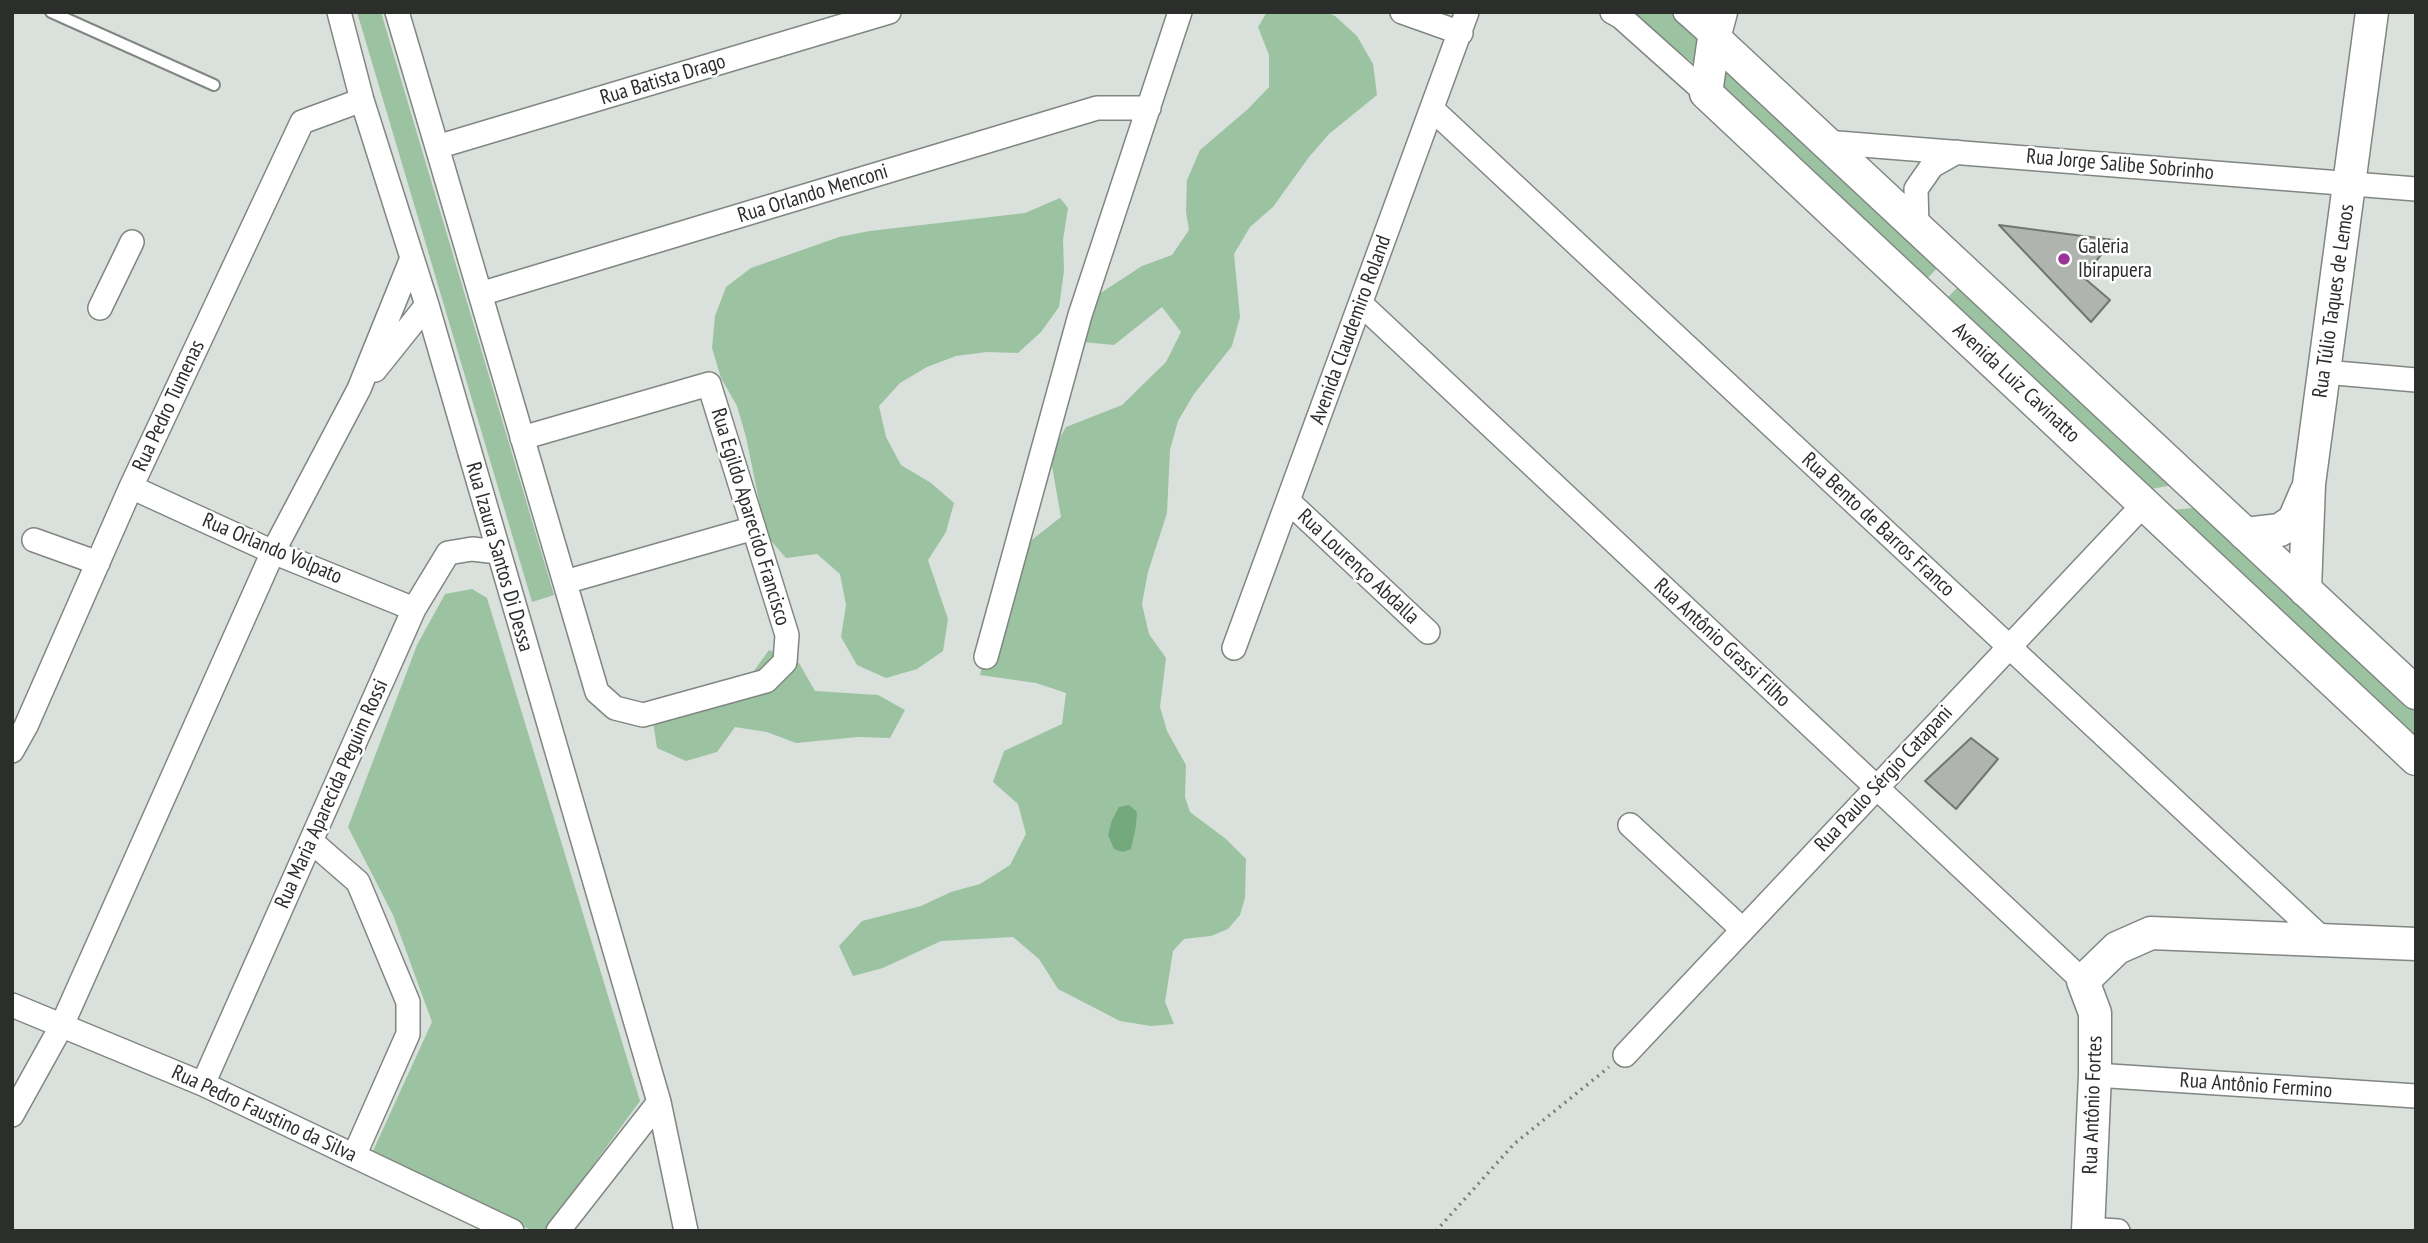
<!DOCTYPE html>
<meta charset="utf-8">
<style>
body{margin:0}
#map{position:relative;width:2428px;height:1243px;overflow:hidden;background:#dae0db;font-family:"PT Sans Narrow",sans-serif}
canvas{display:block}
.frame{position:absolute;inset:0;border:14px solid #2c2e2c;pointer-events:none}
</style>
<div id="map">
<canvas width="2428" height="1243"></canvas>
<div class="frame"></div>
</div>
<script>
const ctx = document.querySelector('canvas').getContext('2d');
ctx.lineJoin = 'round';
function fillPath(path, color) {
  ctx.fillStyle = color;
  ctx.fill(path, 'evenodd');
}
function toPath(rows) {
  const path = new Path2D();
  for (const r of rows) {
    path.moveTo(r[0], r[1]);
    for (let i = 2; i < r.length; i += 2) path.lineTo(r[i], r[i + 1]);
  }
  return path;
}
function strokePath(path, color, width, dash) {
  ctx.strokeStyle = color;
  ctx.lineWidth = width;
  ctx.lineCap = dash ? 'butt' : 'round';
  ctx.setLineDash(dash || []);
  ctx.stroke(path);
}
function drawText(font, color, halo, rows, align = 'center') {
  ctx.font = font + ' "PT Sans Narrow",sans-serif';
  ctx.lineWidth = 5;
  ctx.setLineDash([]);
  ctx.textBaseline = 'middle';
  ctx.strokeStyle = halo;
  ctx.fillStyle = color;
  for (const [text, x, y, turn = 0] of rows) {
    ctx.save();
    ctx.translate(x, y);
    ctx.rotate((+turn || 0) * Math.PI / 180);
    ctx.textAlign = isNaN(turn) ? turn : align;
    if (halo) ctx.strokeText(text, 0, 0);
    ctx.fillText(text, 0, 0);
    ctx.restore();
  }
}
const green = toPath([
 [357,12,381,12,554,595,532,602],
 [1267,12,1327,12,1335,16,1357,36,1373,64,1377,95,1329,134,1309,157,1273,207,1250,227,1234,254,1240,317,1232,346,1194,394,1178,421,1170,450,1167,513,1148,572,1142,604,1149,634,1166,658,1160,707,1167,731,1186,765,1185,797,1190,812,1226,839,1246,859,1245,898,1240,915,1228,929,1211,936,1184,939,1173,951,1165,1002,1174,1024,1151,1026,1120,1021,1058,989,1039,959,1013,937,941,941,883,968,853,976,839,946,862,921,921,906,951,892,980,884,1010,865,1026,834,1018,804,993,782,1004,751,1062,724,1066,693,1036,683,980,675,986,651,1015,553,1061,517,1050,455,1066,427,1122,405,1166,362,1181,332,1162,307,1114,345,1083,342,1087,308,1099,294,1142,266,1172,255,1189,230,1186,212,1187,180,1200,150,1248,109,1269,87,1269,55,1258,27],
 [1630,12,1670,12,1700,39,1698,67],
 [1719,56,1940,265,1923,283,1716,87],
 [1060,198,1068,208,1063,240,1064,271,1059,307,1041,332,1018,353,987,352,956,356,927,367,900,383,879,406,886,437,901,465,931,483,954,503,946,532,928,560,948,619,943,651,917,669,886,678,857,665,841,637,846,605,840,574,817,554,786,558,766,535,746,437,737,406,721,378,712,348,715,316,726,287,751,268,839,237,870,231,1025,213],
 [1964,281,2178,484,2146,490,1945,300],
 [2205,507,2416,707,2416,741,2171,510],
 [472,589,487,598,640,1101,545,1231,533,1231,372,1153,432,1022,393,915,348,827,417,645,445,594],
 [769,650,799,663,815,691,878,695,905,710,890,738,858,737,796,743,767,732,735,727,717,752,686,761,657,748,653,722,751,675]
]);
const water = toPath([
 [1129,805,1137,812,1136,826,1131,849,1123,852,1114,849,1108,835,1112,820,1119,807]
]);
const building = toPath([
 [1999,225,2113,240,2083,277,2110,300,2091,322,1999,225],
 [1971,738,1998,759,1956,809,1925,781,1971,738]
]);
const path = toPath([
 [1436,1231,1514,1144,1609,1067]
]);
const lane = toPath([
 [51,12,214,85]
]);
const street = toPath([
 [339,12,362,100,427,305,659,1102,686,1231],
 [397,12,437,147,597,692,615,708,643,715,766,681,785,662,787,635,709,384,522,438],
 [1402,12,1461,33],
 [1612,12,1621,17,1706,93],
 [1685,12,1714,38],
 [1432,109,2325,941],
 [1825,142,2416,189],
 [437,147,889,12],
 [1917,228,1916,189,1932,166,1957,152],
 [480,294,1097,108,1149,108],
 [1361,304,2083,981],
 [100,308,132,242],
 [375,370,427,305],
 [2324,372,2416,380],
 [131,487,273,552,414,609],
 [1288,501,1428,632],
 [34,540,98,563],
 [565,582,754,528],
 [1234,648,1467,12],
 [986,657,1080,315,1180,12],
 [12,751,26,726,131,487,302,122,362,100],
 [1630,825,1743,930],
 [312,842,358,882,408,1002,408,1034,354,1156],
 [12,1005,203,1084,512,1231],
 [1625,1055,2144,504],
 [2095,1075,2416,1096],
 [203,1084,414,609,448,553,472,549,498,552],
 [12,1115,62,1025,273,552,359,389,412,258],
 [2088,1229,2118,1231],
 [558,1231,659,1102]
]);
const secondary = toPath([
 [1721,12,1714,38,1706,93,2416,759],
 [1714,38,2416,693],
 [2245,534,2280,530,2294,520,2306,492],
 [2305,590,2309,484,2372,12],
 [2088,1231,2095,1075,2095,1013,2083,981,2117,948,2151,933,2416,944]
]);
const markers = [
 [2064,259,7,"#9b3498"]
];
const streetNames = [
 ["Rua Batista Drago",663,80,-17],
 ["Rua Jorge Salibe Sobrinho",2120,165,5],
 ["Rua Orlando Menconi",813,194,-17],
 ["Rua Túlio Taques de Lemos",2334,301,-82],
 ["Avenida Claudemiro Roland",1351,330,-70],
 ["Avenida Luiz Cavinatto",2016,383,43],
 ["Rua Pedro Tumenas",169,406,-65],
 ["Rua Egildo Aparecido Francisco",750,517,73],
 ["Rua Bento de Barros Franco",1878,525,43],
 ["Rua Orlando Volpato",272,549,23],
 ["Rua Izaura Santos Di Dessa",499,557,74],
 ["Rua Lourenço Abdalla",1358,567,43],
 ["Rua Antônio Grassi Filho",1722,643,43],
 ["Rua Paulo Sérgio Catapani",1884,779,-47],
 ["Rua Maria Aparecida Peguim Rossi",332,794,-66],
 ["Rua Antônio Fermino",2256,1086,4],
 ["Rua Antônio Fortes",2093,1105,-88],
 ["Rua Pedro Faustino da Silva",264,1114,25]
];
const poiNames = [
 ["Galeria",2078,247],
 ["Ibirapuera",2078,271]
];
fillPath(green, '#9bc3a1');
fillPath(water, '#74a97d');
fillPath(building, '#afb4af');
strokePath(building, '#707671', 2);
strokePath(lane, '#808681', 14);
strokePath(street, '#808681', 26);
strokePath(secondary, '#808681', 35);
strokePath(path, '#7b7e7b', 3.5, [2, 5]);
strokePath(lane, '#fff', 10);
strokePath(street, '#fff', 23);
strokePath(secondary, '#fff', 32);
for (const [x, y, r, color] of markers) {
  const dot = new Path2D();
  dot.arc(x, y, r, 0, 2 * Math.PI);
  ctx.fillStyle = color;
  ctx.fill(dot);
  strokePath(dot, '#fff', 2.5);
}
drawText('21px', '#2c2e2c', '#fff', streetNames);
drawText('21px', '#2c2e2c', '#fff', poiNames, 'left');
</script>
